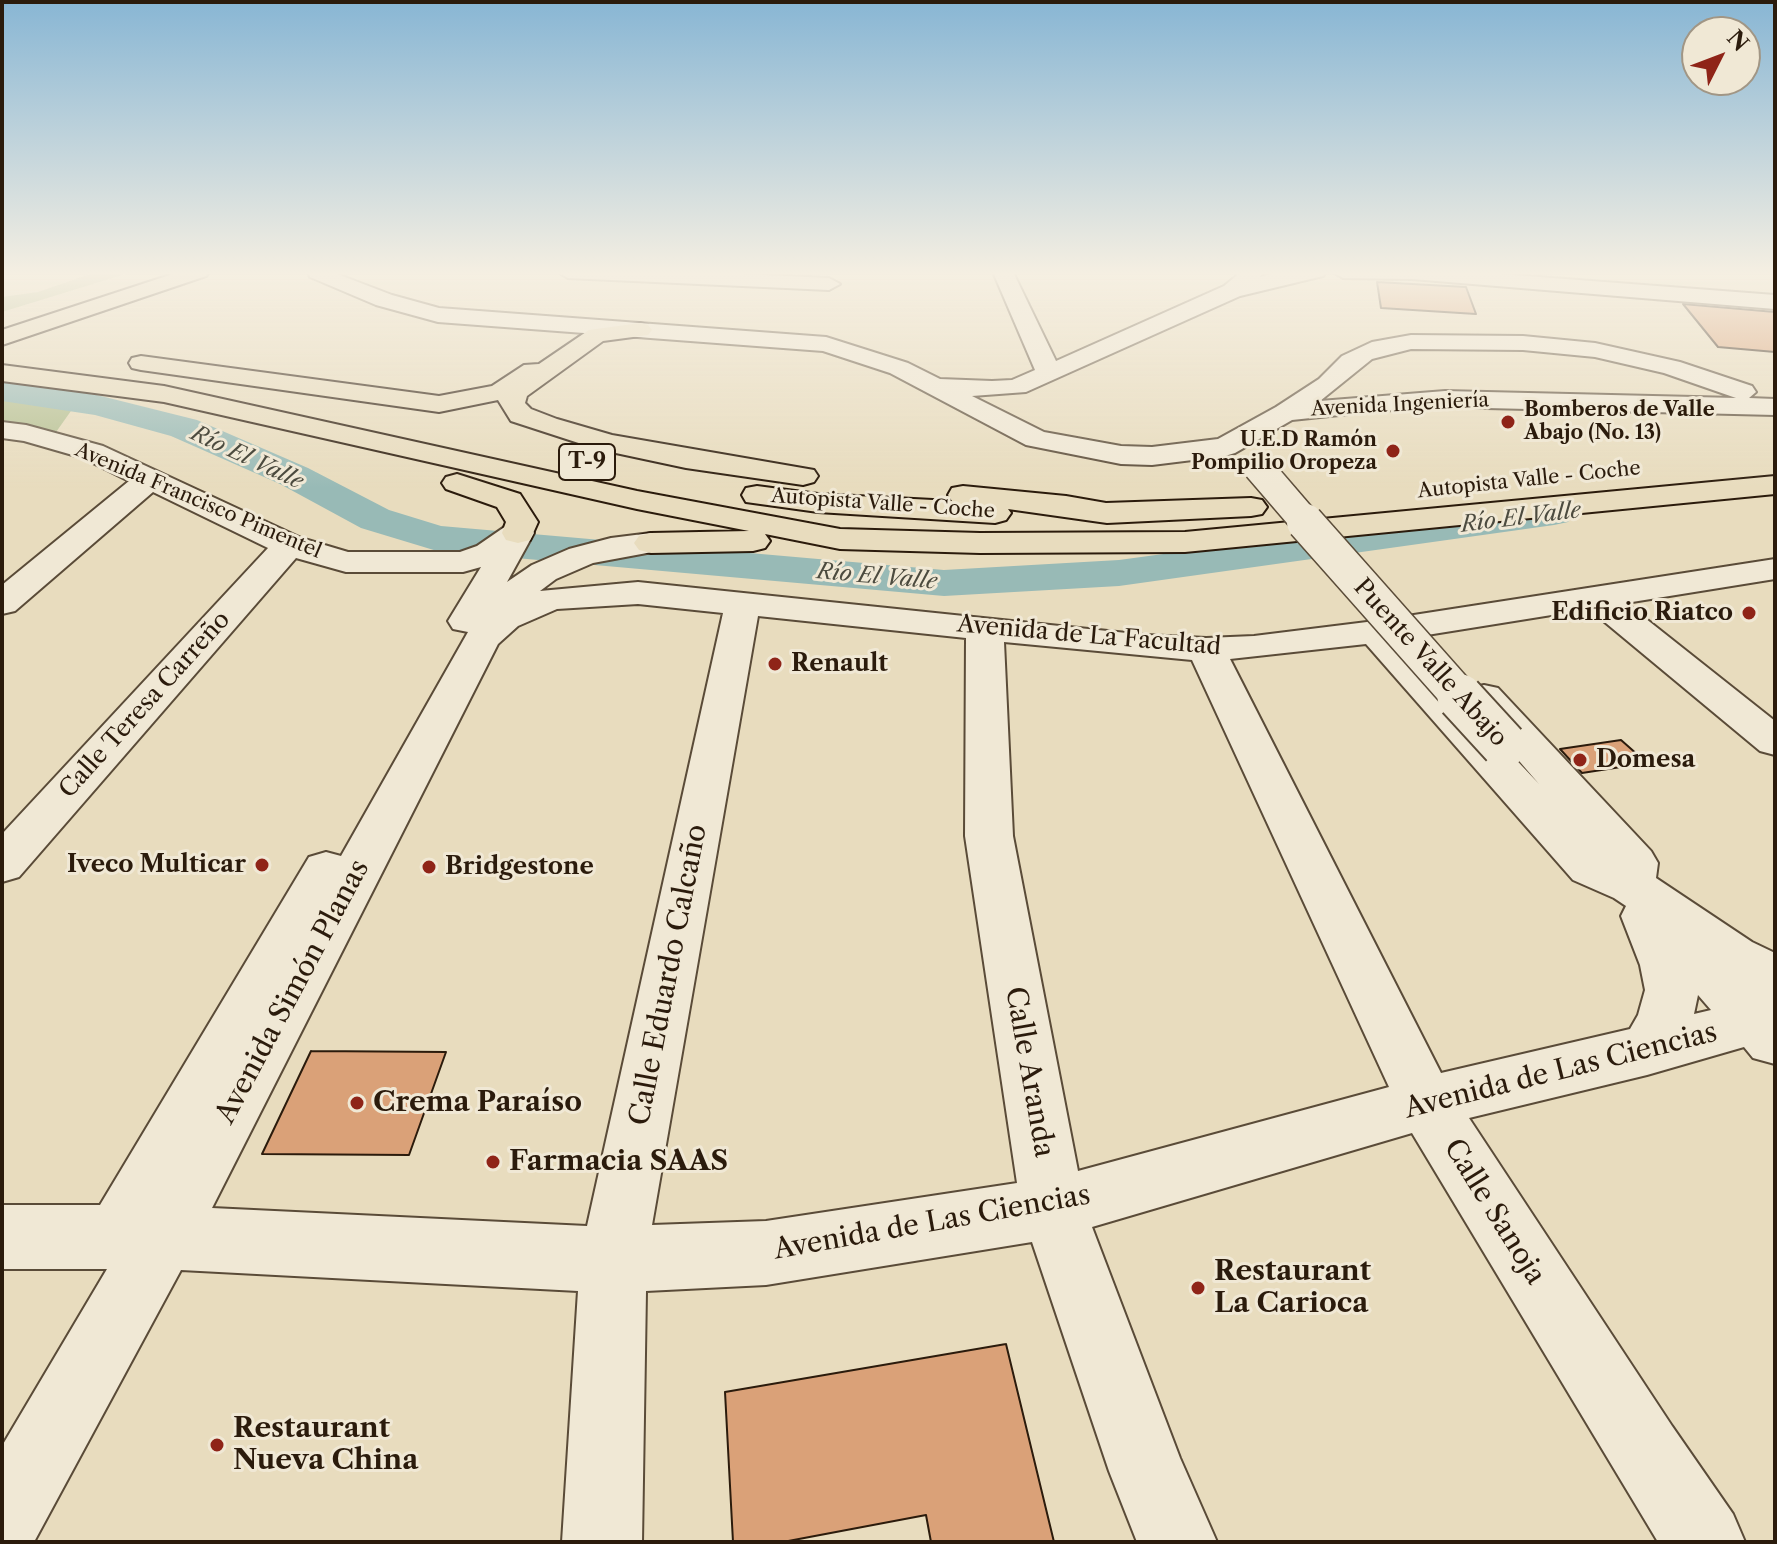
<!DOCTYPE html>
<meta charset="utf-8">
<style>
body{margin:0}
#map{position:relative;width:1777px;height:1544px;overflow:hidden;background:#e8dcbe;font-family:"Libre Caslon Text",serif}
canvas{display:block}
.frame{position:absolute;inset:0;border:4px solid #2b1b0c;pointer-events:none}
.north{position:absolute;left:1681px;top:16px;width:80px;height:80px;box-sizing:border-box;background:#f0e8d5;border:2px solid #a19685;border-radius:50%;rotate:48deg;font-size:22px;font-weight:700;line-height:32px;text-align:center;color:#2b1b0c}
.north::after{content:'';display:block;margin:auto;width:28px;height:36px;background:#8f2418;clip-path:polygon(50% 0,100% 100%,50% 72%,0 100%)}
</style>
<div id="map">
<canvas width="1777" height="1544"></canvas>
<div class="frame"></div>
<div class="north">N</div>
</div>
<script>
const ctx = document.querySelector('canvas').getContext('2d');
ctx.lineJoin = 'round';
function fillPath(path, color) {
  ctx.fillStyle = color;
  ctx.fill(path, 'evenodd');
}
function toPath(rows) {
  const path = new Path2D();
  for (const r of rows) {
    path.moveTo(r[0], r[1]);
    for (let i = 2; i < r.length; i += 2) path.lineTo(r[i], r[i + 1]);
  }
  return path;
}
function strokePath(path, color, width, dash) {
  ctx.strokeStyle = color;
  ctx.lineWidth = width;
  ctx.lineCap = dash ? 'butt' : 'round';
  ctx.setLineDash(dash || []);
  ctx.stroke(path);
}
function drawText(font, color, halo, rows, align = 'center') {
  ctx.font = font + ' "Libre Caslon Text",serif';
  ctx.lineWidth = 6;
  ctx.setLineDash([]);
  ctx.textBaseline = 'middle';
  ctx.strokeStyle = halo;
  ctx.fillStyle = color;
  for (const [text, x, y, turn = 0] of rows) {
    ctx.save();
    ctx.translate(x, y);
    ctx.rotate((+turn || 0) * Math.PI / 180);
    ctx.textAlign = isNaN(turn) ? turn : align;
    if (halo) ctx.strokeText(text, 0, 0);
    ctx.fillText(text, 0, 0);
    ctx.restore();
  }
}
const green = toPath([
 [96,272,132,272,2,312,2,297,38,292],
 [2,370,90,384,54,435,2,435]
]);
const river = toPath([
 [2,381,97,395,197,420,308,468,389,510,441,526,944,570,1119,560,1554,501,1568,504,1574,513,1568,522,1554,525,1119,586,944,596,437,551,361,528,280,484,171,436,95,415,2,401,2,381]
]);
const building = toPath([
 [1377,282,1466,287,1476,314,1381,308,1377,282],
 [1683,304,1775,312,1775,352,1718,347,1683,304],
 [1621,740,1647,763,1582,773,1560,749,1621,740],
 [311,1051,446,1052,409,1155,262,1154,311,1051],
 [1006,1344,1054,1542,931,1542,926,1515,783,1542,733,1542,725,1392,1006,1344]
]);
const minor = toPath([
 [308,272,332,272,392,295,439,308,826,337,908,363,940,379,992,381,1012,380,1035,370,993,272,1013,272,1056,361,1224,286,1241,272,1263,272,1260,277,1278,272,1326,272,1323,276,1240,296,1026,392,972,396,1044,432,1121,446,1152,447,1218,439,1276,407,1319,379,1342,356,1372,342,1411,335,1523,336,1595,343,1680,362,1752,386,1756,392,1749,398,1775,399,1775,415,1445,407,1377,411,1292,420,1235,453,1225,456,1152,465,1121,464,1026,445,890,373,823,351,438,322,376,305,310,277,308,272],
 [1411,349,1523,350,1595,357,1664,373,1736,398,1445,391,1320,401,1372,359,1411,349],
 [558,272,698,272,829,278,840,284,829,290,568,278,558,272],
 [1333,272,1474,272,1775,295,1775,309,1412,279,1343,278,1333,272],
 [2,422,26,425,103,446,301,538,348,552,460,552,477,546,506,526,518,523,530,526,534,533,507,582,532,565,569,549,611,538,651,533,663,536,668,543,663,550,593,563,556,579,540,591,638,582,1146,635,1206,638,1254,636,1375,621,1775,559,1775,579,1626,603,1775,721,1775,755,1760,751,1589,609,1402,639,1539,784,1464,697,1470,688,1484,685,1498,688,1651,851,1658,863,1656,878,1752,942,1775,953,1775,1064,1753,1058,1744,1047,1647,1075,1469,1118,1672,1426,1733,1514,1745,1542,1658,1542,1412,1133,1092,1227,1180,1458,1217,1542,1137,1542,1109,1471,1032,1242,766,1285,646,1291,642,1542,562,1542,578,1291,181,1270,34,1542,2,1542,2,1446,107,1269,2,1269,2,1205,100,1205,309,857,326,852,341,856,468,632,453,629,448,621,481,567,463,572,346,572,296,558,19,877,2,882,2,834,268,548,153,492,15,611,2,614,2,585,129,481,83,458,24,441,2,438,2,422],
 [638,604,723,613,587,1226,212,1208,498,644,518,626,557,609,638,604],
 [758,616,966,638,965,836,1017,1183,766,1221,652,1225,758,616],
 [1004,642,1192,660,1389,1087,1078,1171,1013,836,1004,642],
 [1366,644,1573,880,1614,898,1626,906,1621,916,1640,965,1645,990,1638,1015,1630,1029,1441,1073,1230,659,1366,644],
 [1698,995,1711,1010,1694,1014,1698,995]
]);
const major = toPath([
 [179,272,209,272,206,276,2,345,2,330,179,272]
]);
const highway = toPath([
 [640,323,648,325,652,330,648,335,603,341,527,396,525,403,531,409,557,419,612,435,814,470,818,476,814,482,803,485,686,468,597,449,511,421,498,400,439,412,141,370,132,368,129,363,132,358,141,356,439,396,492,386,524,365,539,364,589,330,640,323],
 [2,365,164,386,637,491,840,529,980,533,1185,532,1775,476,1775,494,1185,552,980,553,840,549,765,534,770,541,765,548,753,551,651,553,639,550,634,543,639,536,651,533,749,531,637,509,164,402,2,381,2,365],
 [457,474,520,494,538,522,530,540,518,543,506,540,502,533,506,522,497,507,446,489,442,483,446,477,457,474],
 [757,486,818,494,952,501,948,495,952,488,963,486,1066,496,1106,503,1251,498,1262,500,1267,507,1262,514,1251,516,1107,523,1008,509,1011,513,1006,520,995,523,818,512,746,502,742,495,746,488,757,486]
]);
const minorBridgeFar2 = toPath([
 [1258,467,1307,524]
]);
const minorBridgeFar1 = toPath([
 [1305,522,1462,699]
]);
const minorBridge = toPath([
 [1460,697,1504,745]
]);
const markers = [
 [1508,422,8,"#8f2418"],
 [1393,451,8,"#8f2418"],
 [1749,613,8,"#8f2418"],
 [775,664,8,"#8f2418"],
 [1580,760,8,"#8f2418"],
 [262,865,8,"#8f2418"],
 [429,867,8,"#8f2418"],
 [357,1103,8,"#8f2418"],
 [493,1162,8,"#8f2418"],
 [1198,1288,8,"#8f2418"],
 [217,1445,8,"#8f2418"]
];
const farStreetnames = [
 ["Avenida Ingeniería",1400,405,-3],
 ["Autopista Valle - Coche",1529,480,-6],
 ["Avenida Francisco Pimentel",198,501,23],
 ["Autopista Valle - Coche",883,504,4]
];
const farPoinames = [
 ["Bomberos de Valle",1524,410],
 ["Abajo (No. 13)",1524,433],
 ["U.E.D Ramón",1377,440,"right"],
 ["Pompilio Oropeza",1377,463,"right"]
];
const farWaternames = [
 ["Río El Valle",247,458,25],
 ["Río El Valle",1521,518,-7],
 ["Río El Valle",877,577,5]
];
const shields = [
 [587,462,56]
];
const shieldNames = [
 ["T-9",587,462]
];
const poiNames = [
 ["Edificio Riatco",1733,613,"right"],
 ["Renault",791,664],
 ["Domesa",1596,760],
 ["Iveco Multicar",246,865,"right"],
 ["Bridgestone",445,867]
];
const streetNames = [
 ["Avenida de La Facultad",1089,636,5],
 ["Puente Valle Abajo",1430,663,48],
 ["Calle Teresa Carreño",145,705,-48]
];
const nearStreetnames = [
 ["Calle Eduardo Calcaño",669,975,-79],
 ["Avenida Simón Planas",293,992,-62],
 ["Avenida de Las Ciencias",1561,1071,-14],
 ["Calle Aranda",1029,1072,80],
 ["Calle Sanoja",1494,1212,58],
 ["Avenida de Las Ciencias",932,1223,-10]
];
const nearPoinames = [
 ["Crema Paraíso",373,1103],
 ["Farmacia SAAS",509,1162],
 ["Restaurant",1214,1272],
 ["La Carioca",1214,1304],
 ["Restaurant",233,1429],
 ["Nueva China",233,1461]
];
fillPath(green, '#b5c092');
fillPath(river, '#98bab6');
fillPath(building, '#daa178');
strokePath(building, '#2b1b0c', 2);
strokePath(minor, '#5a4b38', 4);
strokePath(major, '#2b1b0c', 4);
strokePath(highway, '#2b1b0c', 4);
fillPath(minor, '#f0e8d5');
fillPath(major, '#e8dcbe');
fillPath(highway, '#e8dcbe');
strokePath(minorBridgeFar2, '#5a4b38', 32, []);
strokePath(minorBridgeFar1, '#5a4b38', 39, []);
strokePath(minorBridge, '#5a4b38', 49, []);
strokePath(minorBridgeFar2, '#f0e8d5', 29);
strokePath(minorBridgeFar1, '#f0e8d5', 36);
strokePath(minorBridge, '#f0e8d5', 45);
const sky = ctx.createLinearGradient(0, 0, 0, 488);
sky.addColorStop(0, '#88b6d4');
sky.addColorStop(0.56, '#f5efe2');
sky.addColorStop(1, '#f5efe200');
ctx.fillStyle = sky;
ctx.fillRect(0, 0, 1777, 488);
for (const [x, y, r, color] of markers) {
  const dot = new Path2D();
  dot.arc(x, y, r, 0, 2 * Math.PI);
  ctx.fillStyle = color;
  ctx.fill(dot);
  strokePath(dot, '#f0e8d5', 3);
}
drawText('20px', '#2b1b0c', '#f0e8d5', farStreetnames);
drawText('bold 20px', '#2b1b0c', '#f0e8d5', farPoinames, 'left');
drawText('italic 22px', '#4c4b3f', '#f0e8d5', farWaternames);
for (const [x, y, w] of shields) {
  const box = new Path2D();
  box.roundRect(x - w / 2, y - 18, w, 36, 6);
  ctx.fillStyle = '#f0e8d5';
  ctx.fill(box);
  strokePath(box, '#2b1b0c', 2);
}
drawText('bold 22px', '#2b1b0c', null, shieldNames);
drawText('bold 24px', '#2b1b0c', '#f0e8d5', poiNames, 'left');
drawText('24px', '#2b1b0c', '#f0e8d5', streetNames);
drawText('28px', '#2b1b0c', '#f0e8d5', nearStreetnames);
drawText('bold 28px', '#2b1b0c', '#f0e8d5', nearPoinames, 'left');
</script>
